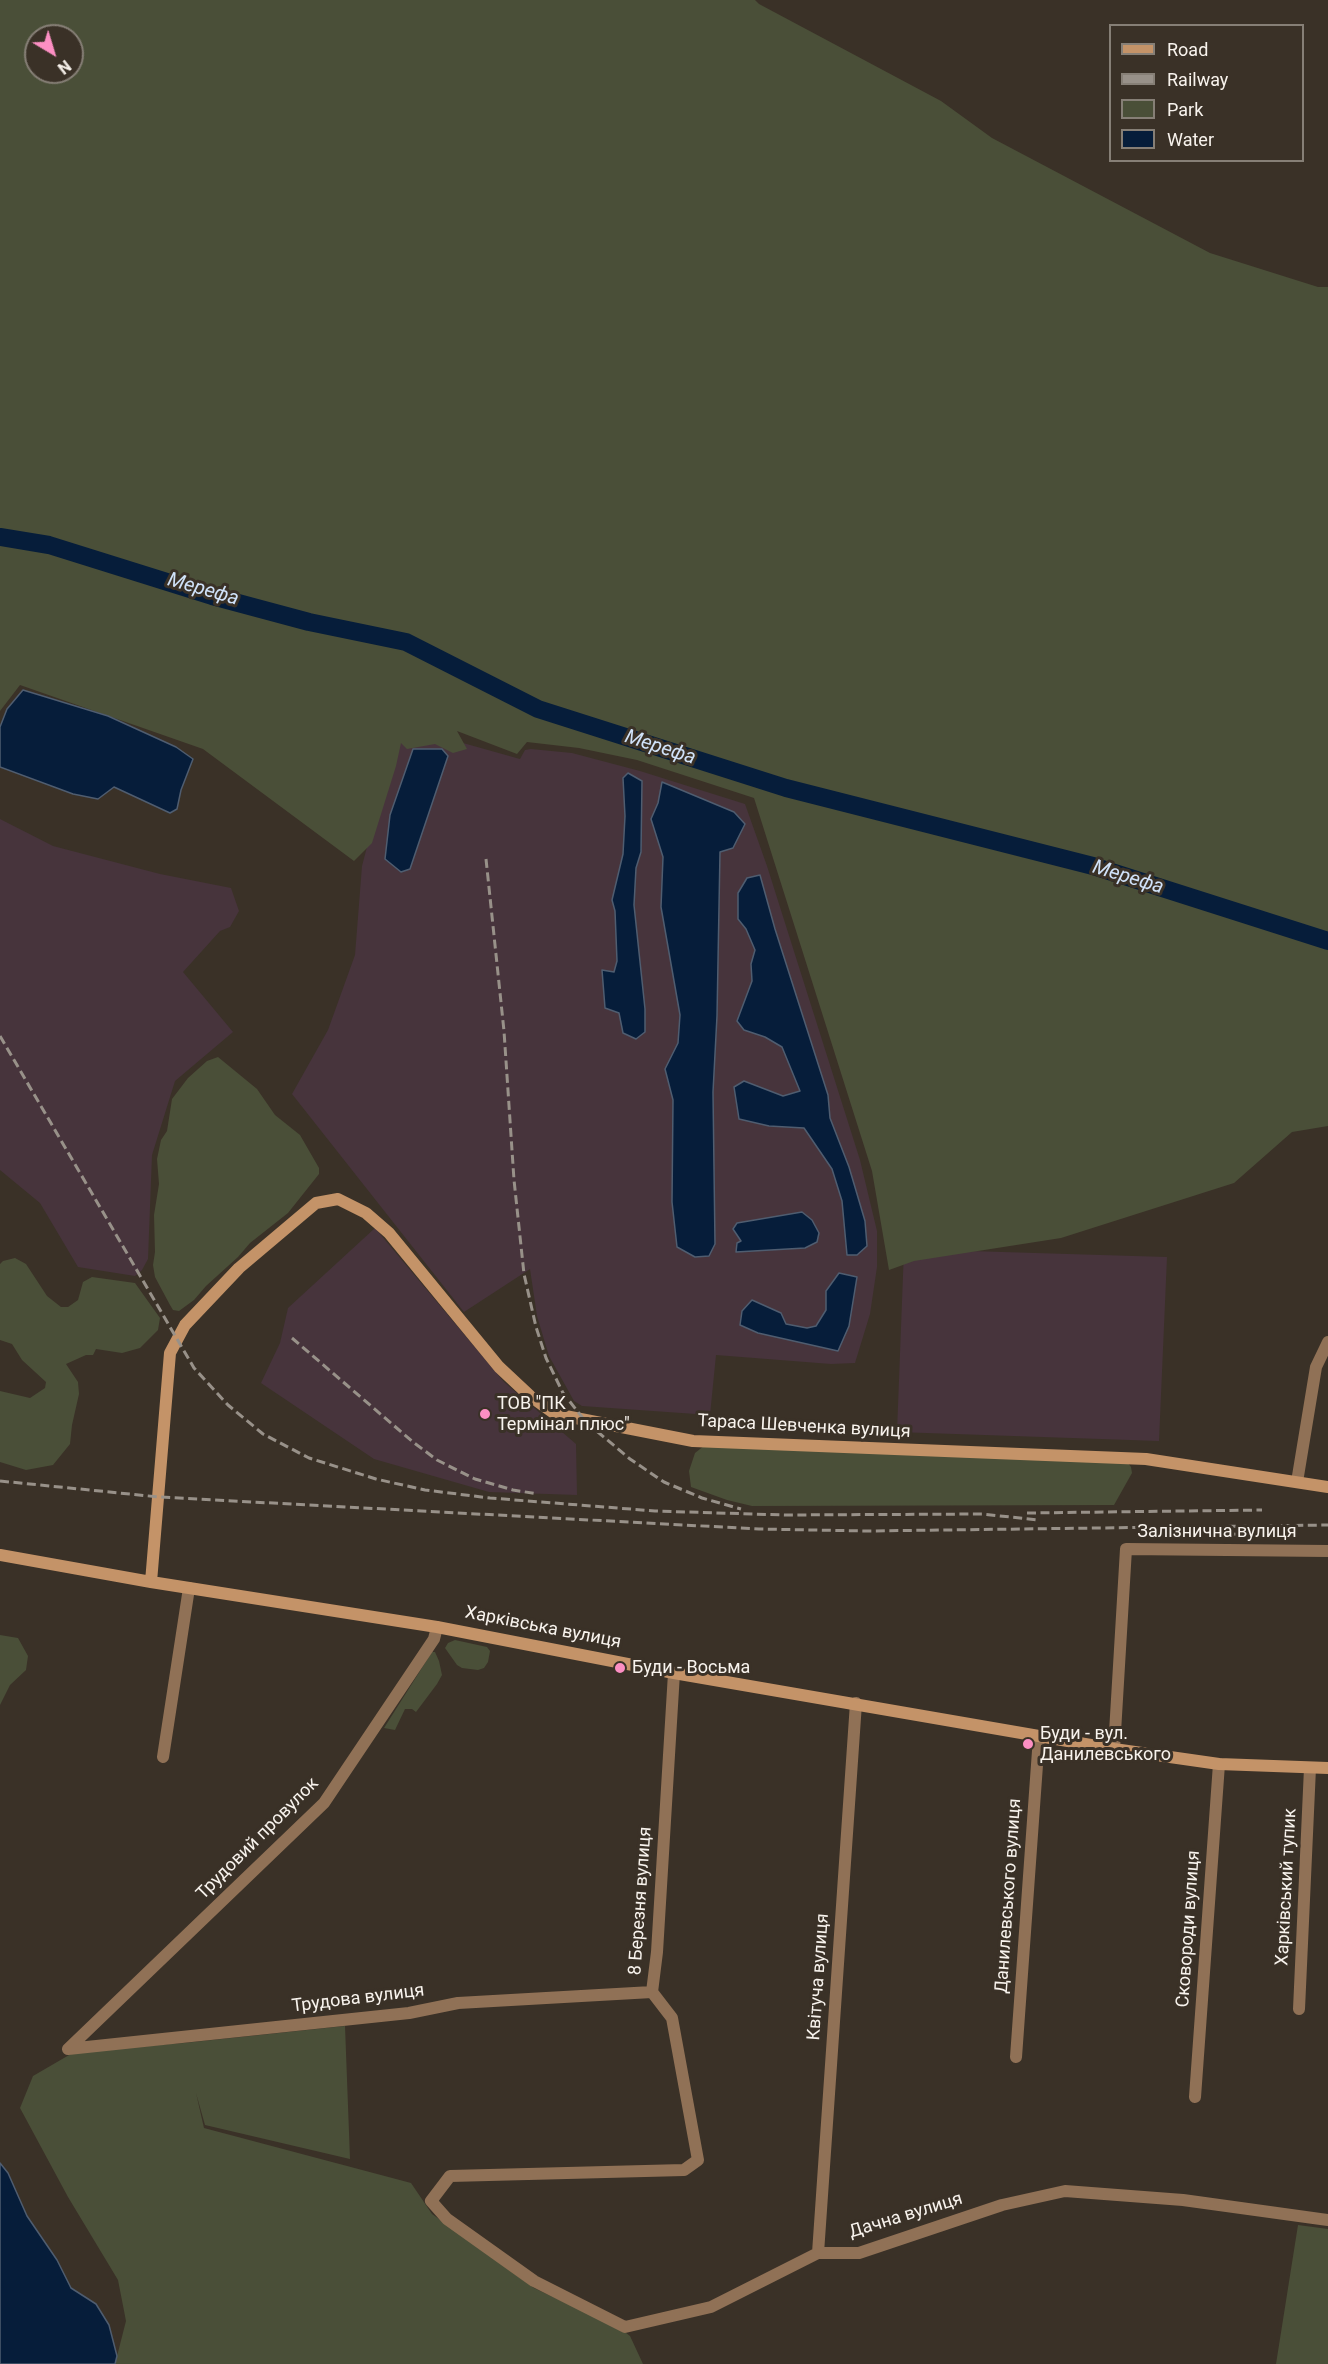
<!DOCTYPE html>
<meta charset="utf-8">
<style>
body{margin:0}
#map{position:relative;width:1328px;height:2364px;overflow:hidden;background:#3a3127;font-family:Roboto,sans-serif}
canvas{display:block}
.legend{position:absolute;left:1109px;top:24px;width:195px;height:138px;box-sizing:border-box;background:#3a3127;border:2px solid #867f76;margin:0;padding:8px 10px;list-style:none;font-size:18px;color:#f8f3ed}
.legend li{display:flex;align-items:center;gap:12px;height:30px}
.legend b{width:30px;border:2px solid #867f76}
.north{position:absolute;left:24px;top:24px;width:60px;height:60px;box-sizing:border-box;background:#3a3127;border:2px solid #867f76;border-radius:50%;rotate:142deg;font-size:16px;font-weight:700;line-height:24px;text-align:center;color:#f8f3ed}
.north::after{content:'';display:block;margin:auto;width:21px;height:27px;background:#fc8fc3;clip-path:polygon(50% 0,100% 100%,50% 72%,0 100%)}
</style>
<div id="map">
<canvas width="1328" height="2364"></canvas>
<ul class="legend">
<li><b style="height:8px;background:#c49368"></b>Road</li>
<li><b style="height:8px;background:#989189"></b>Railway</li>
<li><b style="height:16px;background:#4a4f38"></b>Park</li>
<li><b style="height:16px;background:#061d3a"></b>Water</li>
</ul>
<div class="north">N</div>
</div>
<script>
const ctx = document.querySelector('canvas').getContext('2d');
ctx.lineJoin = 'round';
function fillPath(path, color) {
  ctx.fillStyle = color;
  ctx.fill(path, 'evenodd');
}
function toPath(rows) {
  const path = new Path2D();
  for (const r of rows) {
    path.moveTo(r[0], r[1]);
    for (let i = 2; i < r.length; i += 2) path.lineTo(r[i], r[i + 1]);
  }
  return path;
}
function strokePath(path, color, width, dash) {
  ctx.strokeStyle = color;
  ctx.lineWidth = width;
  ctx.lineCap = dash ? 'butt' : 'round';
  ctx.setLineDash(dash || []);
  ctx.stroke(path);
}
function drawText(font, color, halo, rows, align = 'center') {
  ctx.font = font + ' Roboto,sans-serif';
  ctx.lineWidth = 6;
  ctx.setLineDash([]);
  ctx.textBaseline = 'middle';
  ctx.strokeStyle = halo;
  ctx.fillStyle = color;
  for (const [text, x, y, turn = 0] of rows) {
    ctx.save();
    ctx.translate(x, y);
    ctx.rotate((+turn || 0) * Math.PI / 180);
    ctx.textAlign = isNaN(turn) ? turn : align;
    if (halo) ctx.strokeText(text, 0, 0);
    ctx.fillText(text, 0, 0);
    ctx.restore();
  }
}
const industrial = toPath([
 [399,725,520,759,525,750,531,749,572,753,640,771,745,804,767,866,860,1160,877,1231,877,1267,870,1314,855,1363,831,1364,716,1355,710,1415,582,1406,574,1401,549,1356,537,1316,530,1269,464,1312,292,1094,328,1030,355,955,362,866],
 [0,819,53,846,160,874,231,888,239,911,230,927,220,931,183,972,233,1032,175,1081,152,1155,148,1259,142,1270,135,1276,78,1267,40,1203,0,1170],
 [375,1228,504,1382,576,1444,577,1495,489,1492,374,1459,261,1383,280,1343,288,1308],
 [904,1249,1167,1257,1159,1441,897,1432]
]);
const green = toPath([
 [0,0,755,0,759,4,941,101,992,138,1210,253,1318,287,1328,287,1328,1126,1292,1132,1234,1183,1061,1238,914,1261,889,1270,872,1171,754,798,637,760,579,748,527,742,517,754,457,731,467,749,453,753,435,744,407,749,401,743,396,766,372,843,354,861,203,749,20,685,0,711],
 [36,36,72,36,72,72,36,72],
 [218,1057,257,1089,275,1115,300,1135,319,1168,319,1174,288,1213,250,1243,238,1257,206,1286,194,1300,179,1311,173,1310,170,1305,155,1277,153,1265,155,1252,154,1215,159,1184,157,1159,161,1140,167,1131,172,1099,188,1078,207,1061],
 [15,1258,26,1264,47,1296,61,1307,68,1307,78,1300,83,1282,92,1277,135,1283,160,1318,158,1330,140,1348,122,1353,96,1349,93,1355,86,1355,66,1364,78,1382,79,1394,72,1425,70,1444,53,1465,26,1470,0,1462,0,1391,30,1398,45,1388,46,1382,22,1360,12,1344,0,1340,0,1264,3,1261],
 [705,1445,1125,1459,1131,1467,1132,1473,1114,1505,752,1506,727,1500,691,1487,689,1471,695,1453],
 [0,1635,18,1638,28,1656,26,1670,10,1685,0,1705],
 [455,1640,487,1647,490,1651,488,1662,484,1668,478,1670,462,1668,457,1665,445,1648,448,1643],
 [432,1652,435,1652,439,1661,442,1675,437,1684,416,1712,412,1709,405,1709,395,1730,384,1728],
 [345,2026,350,2159,205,2125,196,2093,204,2128,411,2183,432,2214,534,2288,621,2329,630,2336,643,2364,115,2364,126,2321,118,2280,68,2197,20,2108,33,2076,76,2051,184,2043],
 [1298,2225,1328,2229,1328,2364,1276,2364]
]);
const water = toPath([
 [23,690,108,716,176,747,193,759,181,790,177,809,170,813,114,787,98,799,73,794,0,767,0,727,7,709,23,690],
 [413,749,442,749,448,756,410,869,401,872,385,859,390,815,413,749],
 [628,773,642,781,641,852,636,868,634,905,645,1009,645,1032,636,1039,623,1033,619,1013,605,1008,602,970,614,972,617,961,615,911,612,900,623,854,625,816,623,778,628,773],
 [662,782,734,812,745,824,733,848,720,852,717,1016,713,1092,715,1244,709,1256,695,1257,677,1247,672,1202,673,1100,665,1069,678,1043,680,1015,661,907,663,857,651,819,658,803,662,782],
 [760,875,775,929,828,1095,830,1118,849,1167,865,1221,867,1246,857,1255,847,1255,842,1201,832,1169,804,1128,769,1126,739,1119,734,1087,744,1081,783,1096,800,1091,782,1047,765,1037,744,1030,737,1021,752,981,751,964,755,950,746,929,738,919,738,893,747,878,760,875],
 [802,1212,812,1220,819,1233,817,1242,805,1248,736,1252,737,1243,741,1241,733,1229,737,1223,802,1212],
 [839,1273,857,1277,849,1326,838,1351,758,1333,740,1325,742,1311,752,1300,781,1313,786,1324,807,1328,816,1326,826,1310,826,1291,839,1273],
 [0,2163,8,2173,27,2216,57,2260,71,2288,96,2304,109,2325,117,2356,115,2364,0,2364,0,2163]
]);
const river = toPath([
 [0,537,49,545,212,596,309,622,406,642,538,709,786,788,1093,866,1328,941]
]);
const street = toPath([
 [1297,1482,1316,1367,1328,1342],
 [674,1673,657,1952,652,1992,672,2018,698,2160,684,2170,450,2176,431,2201,447,2219,534,2281,625,2327,711,2307,818,2253,859,2253,1002,2205,1065,2191,1183,2200,1328,2220],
 [1114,1749,1126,1549,1328,1551],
 [163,1757,189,1588],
 [1299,2009,1310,1768],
 [68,2049,409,2013,458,2003,652,1992],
 [68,2049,324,1803,434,1639,437,1627],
 [1016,2057,1039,1737],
 [1195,2097,1219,1764],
 [818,2253,856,1703]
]);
const secondary = toPath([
 [0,1555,151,1582,437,1627,674,1673,1114,1749,1219,1764,1328,1768],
 [151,1582,170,1353,185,1325,239,1268,316,1203,338,1199,366,1213,389,1233,499,1367,530,1396,555,1414,693,1441,1146,1459,1328,1487]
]);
const rail = toPath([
 [486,859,504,1031,514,1180,524,1274,536,1327,546,1358,563,1393,586,1422,630,1459,664,1482,702,1498,741,1509],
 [0,1036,194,1368,228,1405,263,1434,309,1458,376,1479,425,1490,490,1498,655,1511,785,1515,982,1514,1038,1520],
 [292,1338,413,1442,437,1460,475,1479,513,1490,538,1494],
 [0,1481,159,1497,759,1529,867,1531,1328,1525],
 [1027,1513,1262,1510],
 [1230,1534,1280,1536]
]);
const markers = [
 [485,1414,6,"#fc8fc3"],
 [620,1668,6,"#fc8fc3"],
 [1028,1744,6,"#fc8fc3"]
];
const poiNames = [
 ["ТОВ \"ПК",497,1404],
 ["Термінал плюс\"",497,1425],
 ["Буди - Восьма",632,1668],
 ["Буди - вул.",1040,1734],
 ["Данилевського",1040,1755]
];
const streetNames = [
 ["Тараса Шевченка вулиця",804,1427,3],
 ["Залізнична вулиця",1217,1532],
 ["Харківська вулиця",543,1628,11],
 ["Трудовий провулок",258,1839,-45],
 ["Харківський тупик",1287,1887,-87],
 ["Данилевського вулиця",1009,1896,-86],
 ["8 Березня вулиця",641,1901,-86],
 ["Сковороди вулиця",1189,1929,-86],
 ["Квітуча вулиця",819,1977,-86],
 ["Трудова вулиця",358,1999,-7],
 ["Дачна вулиця",906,2216,-17]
];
const waterNames = [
 ["Мерефа",203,590,16],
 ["Мерефа",660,748,18],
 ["Мерефа",1128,878,17]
];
fillPath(industrial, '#47343c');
fillPath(green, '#4a4f38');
fillPath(water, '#061d3a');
strokePath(water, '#4f5d70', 1.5);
strokePath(river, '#061d3a', 18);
strokePath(street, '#907156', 12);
strokePath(secondary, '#c49368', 12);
strokePath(rail, '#989189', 3, [9, 4.5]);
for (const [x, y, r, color] of markers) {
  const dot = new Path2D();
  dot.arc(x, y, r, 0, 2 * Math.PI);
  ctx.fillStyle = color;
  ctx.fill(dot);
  strokePath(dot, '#3a3127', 2);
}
drawText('18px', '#f8f3ed', '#3a3127', poiNames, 'left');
drawText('18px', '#f8f3ed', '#3a3127', streetNames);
drawText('italic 20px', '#d0e2f9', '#3a3127', waterNames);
</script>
